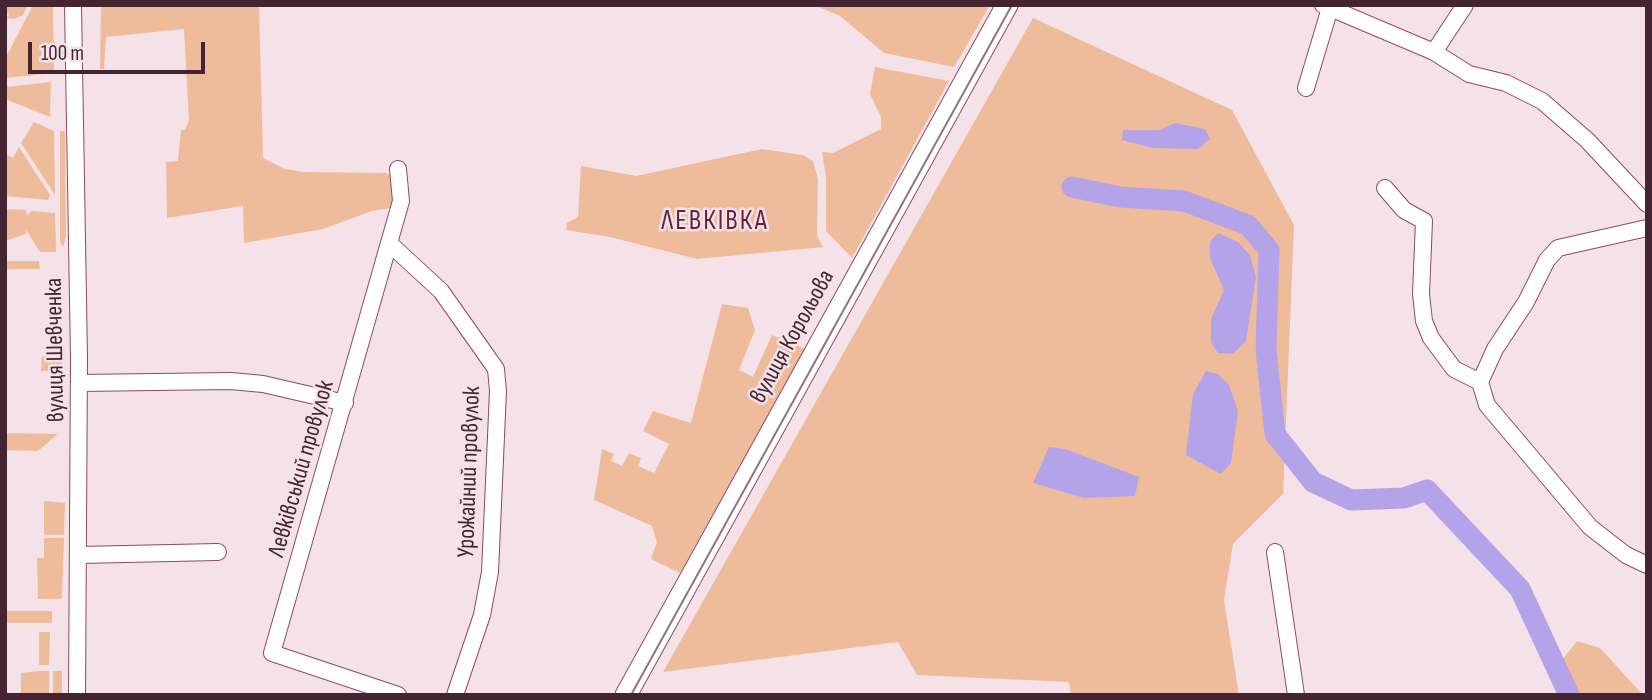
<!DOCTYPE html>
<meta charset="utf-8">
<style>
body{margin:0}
#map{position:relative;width:1652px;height:700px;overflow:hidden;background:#f4e2e8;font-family:"Sofia Sans Condensed",sans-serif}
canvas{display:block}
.frame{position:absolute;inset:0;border:7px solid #452431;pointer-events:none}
.scale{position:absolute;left:28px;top:42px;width:177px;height:32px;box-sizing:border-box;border:4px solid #452431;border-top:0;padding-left:9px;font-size:21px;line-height:24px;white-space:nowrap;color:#452431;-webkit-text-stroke:5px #f4e2e8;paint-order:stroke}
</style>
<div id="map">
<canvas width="1652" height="700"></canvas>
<div class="frame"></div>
<div class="scale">100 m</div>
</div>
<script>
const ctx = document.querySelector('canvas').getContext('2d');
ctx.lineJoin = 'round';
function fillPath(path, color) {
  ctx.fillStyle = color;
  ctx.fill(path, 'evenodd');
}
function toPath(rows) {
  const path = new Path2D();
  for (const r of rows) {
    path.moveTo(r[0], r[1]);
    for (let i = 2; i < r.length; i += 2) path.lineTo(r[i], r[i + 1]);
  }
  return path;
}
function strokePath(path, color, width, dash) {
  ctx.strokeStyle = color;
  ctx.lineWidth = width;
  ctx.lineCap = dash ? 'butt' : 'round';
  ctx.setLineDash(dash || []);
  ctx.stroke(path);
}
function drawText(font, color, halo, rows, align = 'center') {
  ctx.font = font + ' "Sofia Sans Condensed",sans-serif';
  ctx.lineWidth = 5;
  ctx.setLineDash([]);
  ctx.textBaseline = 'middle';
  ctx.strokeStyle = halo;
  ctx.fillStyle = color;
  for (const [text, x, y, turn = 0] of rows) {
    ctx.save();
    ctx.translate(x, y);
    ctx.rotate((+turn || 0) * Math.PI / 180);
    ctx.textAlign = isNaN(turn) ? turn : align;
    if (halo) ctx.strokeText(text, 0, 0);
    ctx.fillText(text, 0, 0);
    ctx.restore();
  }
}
const green = toPath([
 [5,5,28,5,23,15,14,19,7,18,9,14,5,12],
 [33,5,53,5,54,73,5,78,5,59],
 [101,5,259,5,263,158,285,169,304,172,386,173,393,176,398,197,391,208,372,211,323,229,244,243,243,206,167,218,166,162,178,161,181,130,185,130,189,120,184,29,106,37,104,69,100,69],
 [814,5,990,5,954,67,884,53,840,16],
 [1033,18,1232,110,1294,225,1283,494,1233,544,1224,600,1239,695,1071,695,1069,682,917,675,898,642,663,672],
 [875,67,949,81,852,258,826,231,826,177,822,152,833,153,881,129,881,117,870,94],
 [51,82,50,117,5,99,5,87],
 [34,122,54,131,55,195,21,143],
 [60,131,65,131,66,236,63,247,60,242],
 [19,147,50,195,48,200,5,196,5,154,13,158],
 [762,149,803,155,813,161,818,179,817,236,823,247,697,259,610,237,566,230,567,223,578,217,581,166,636,176],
 [5,209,26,210,27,215,32,211,55,213,56,252,40,252,26,230,26,234,5,241],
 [5,261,39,261,40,269,5,269],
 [722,304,748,308,755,330,739,370,753,377,772,335,805,349,680,573,651,559,657,542,652,526,594,500,602,449,614,454,611,461,622,466,629,453,641,458,638,466,654,473,669,444,643,431,653,411,691,423],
 [52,354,52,359,62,360,62,371,41,371,42,357],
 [5,433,58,434,38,451,5,450],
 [44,501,65,503,64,535,44,535],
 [44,538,64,538,62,599,38,599,37,558,44,558],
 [5,611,52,611,52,623,5,623],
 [39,632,50,632,49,665,39,665],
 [1577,641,1600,648,1643,695,1573,695,1557,666],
 [39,671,49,671,49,695,21,695,21,673],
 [53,671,62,671,62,695,53,695]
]);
const water = toPath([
 [1175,123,1205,129,1210,139,1198,149,1153,148,1122,140,1123,130,1159,130],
 [1218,233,1238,242,1250,255,1256,277,1246,341,1233,354,1218,353,1211,342,1211,319,1224,290,1210,258,1210,242],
 [1206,371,1218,374,1229,385,1238,411,1231,463,1221,474,1186,455,1193,394],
 [1049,447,1065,449,1139,477,1135,496,1084,498,1033,483]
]);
const river = toPath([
 [1072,187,1120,197,1184,201,1248,225,1269,250,1266,350,1275,434,1313,482,1351,500,1404,498,1427,490,1520,589,1569,695]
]);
const minor = toPath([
 [73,5,79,358,77,695],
 [1323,5,1434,52,1469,74,1506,83,1542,101,1587,140,1647,204],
 [1434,52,1465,5],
 [1306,88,1330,8],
 [1385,188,1404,210,1424,221,1421,294,1424,321,1431,338,1454,369,1480,382],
 [1647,228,1558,248,1547,260,1526,302,1495,349,1480,382,1487,405,1590,527,1626,555,1647,565],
 [390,244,441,291,496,369,498,391,490,572,482,615,455,695],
 [79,383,231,381,263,384,345,403],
 [1275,552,1296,695],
 [79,555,218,552],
 [398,695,272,653,401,201,398,169]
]);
const major = toPath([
 [626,695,1007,5]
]);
const tram = toPath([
 [631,695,1012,5]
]);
const streetNames = [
 ["вулиця Корольова",793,337,-61],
 ["вулиця Шевченка",56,350,-91],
 ["Левківський провулок",302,469,-74],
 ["Урожайний провулок",470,472,-88]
];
const quarterNames = [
 ["ЛЕВКІВКА",715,222]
];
fillPath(green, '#eebc9b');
fillPath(water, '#b4a3e8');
strokePath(river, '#b4a3e8', 21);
strokePath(minor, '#914766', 18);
strokePath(major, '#914766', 23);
strokePath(minor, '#fff', 16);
strokePath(major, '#fff', 21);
strokePath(tram, '#8f757f', 2);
drawText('24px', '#452431', '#f4e2e8', streetNames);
ctx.letterSpacing = '2px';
drawText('28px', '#641e3e', '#f4e2e8', quarterNames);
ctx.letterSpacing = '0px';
</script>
